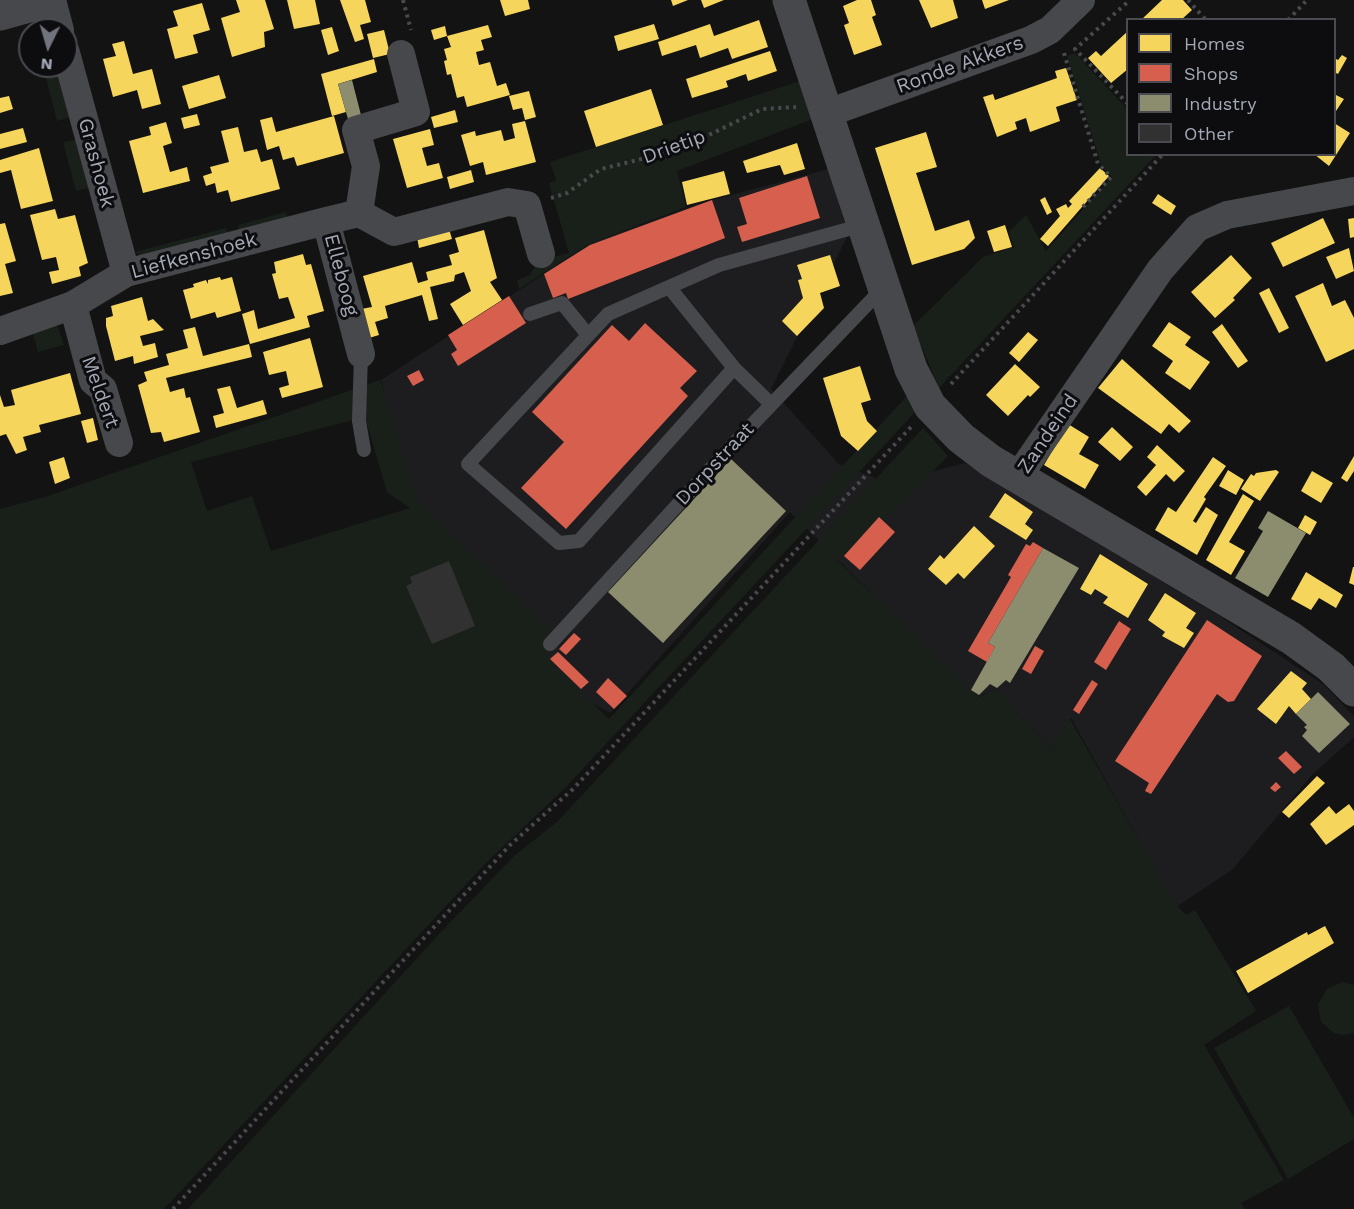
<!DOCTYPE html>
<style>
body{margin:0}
#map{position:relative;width:1354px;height:1209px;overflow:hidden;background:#131313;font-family:"Work Sans",sans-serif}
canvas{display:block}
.legend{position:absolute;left:1126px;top:18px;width:210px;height:138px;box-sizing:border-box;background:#0d0d0f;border:2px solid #494b51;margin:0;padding:8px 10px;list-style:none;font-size:18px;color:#a3a9b5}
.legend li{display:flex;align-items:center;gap:12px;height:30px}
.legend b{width:30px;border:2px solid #494b51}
.north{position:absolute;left:18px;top:18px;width:60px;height:60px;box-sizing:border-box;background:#0d0d0f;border:2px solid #494b51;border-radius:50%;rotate:185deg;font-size:16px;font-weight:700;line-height:24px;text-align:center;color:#a3a9b5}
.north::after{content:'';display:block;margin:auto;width:21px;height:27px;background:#71747c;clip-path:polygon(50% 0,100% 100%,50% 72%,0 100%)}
</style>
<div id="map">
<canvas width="1354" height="1209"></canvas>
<ul class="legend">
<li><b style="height:16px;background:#f6d55c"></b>Homes</li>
<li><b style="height:16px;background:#d6604d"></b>Shops</li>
<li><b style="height:16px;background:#8c8c6e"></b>Industry</li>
<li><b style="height:16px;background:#313132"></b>Other</li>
</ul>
<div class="north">N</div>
</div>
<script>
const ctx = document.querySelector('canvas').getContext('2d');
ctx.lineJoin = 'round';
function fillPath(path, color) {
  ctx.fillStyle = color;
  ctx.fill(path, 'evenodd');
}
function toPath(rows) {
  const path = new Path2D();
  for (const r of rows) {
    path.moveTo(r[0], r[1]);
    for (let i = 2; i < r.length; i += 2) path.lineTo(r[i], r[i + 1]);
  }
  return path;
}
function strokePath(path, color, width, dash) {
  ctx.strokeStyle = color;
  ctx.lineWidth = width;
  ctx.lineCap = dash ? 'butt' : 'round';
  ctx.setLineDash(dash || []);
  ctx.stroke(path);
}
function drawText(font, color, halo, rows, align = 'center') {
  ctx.font = font + ' "Work Sans",sans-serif';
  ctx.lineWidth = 6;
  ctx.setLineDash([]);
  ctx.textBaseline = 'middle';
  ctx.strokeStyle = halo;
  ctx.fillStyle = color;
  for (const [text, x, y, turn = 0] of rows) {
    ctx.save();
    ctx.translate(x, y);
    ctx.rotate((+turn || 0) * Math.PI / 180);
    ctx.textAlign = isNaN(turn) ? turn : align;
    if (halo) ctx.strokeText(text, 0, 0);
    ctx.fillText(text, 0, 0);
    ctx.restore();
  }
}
const built = toPath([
 [829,169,848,235,771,389,839,464,888,483,965,463,1218,615,1323,684,1354,716,1354,737,1312,775,1233,869,1176,907,1071,718,1050,749,996,688,979,696,970,691,790,512,610,713,553,682,408,501,381,380,590,244,698,204]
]);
const green = toPath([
 [1075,53,1127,109,1128,154,1156,155,939,388,913,326,983,257,1014,247,1009,232,1026,215,1046,251,1112,177,1102,167,1067,56],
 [43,66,61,66,74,116,57,121],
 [800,81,813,119,677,171,686,207,589,244,519,289,517,280,530,275,538,261,569,253,549,183,556,180,550,162],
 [80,139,92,187,76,191,63,142],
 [286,212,288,222,240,235,238,225],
 [226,228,228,234,140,255,135,252],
 [56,322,64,345,38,352,32,330],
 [380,380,418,502,561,640,545,656,609,719,907,396,916,411,565,788,486,863,164,1209,0,1209,0,509,45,497],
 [365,417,387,492,410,508,271,551,252,496,207,511,191,462],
 [923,428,948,456,878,527,836,559,979,697,996,688,1050,749,1070,719,1174,902,1186,915,1195,910,1256,1011,1204,1045,1284,1180,1241,1203,1245,1209,188,1209,440,933,514,856,558,821],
 [1342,982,1354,985,1354,1033,1343,1035,1334,1033,1321,1022,1318,1004,1327,989],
 [1289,1006,1354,1118,1354,1139,1288,1179,1214,1048]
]);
const homes = toPath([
 [236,0,265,0,274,29,264,32,265,47,232,57,221,18,240,12],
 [287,0,315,0,320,24,294,29],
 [340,0,365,0,371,22,360,25,364,39,355,42],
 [500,0,528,0,530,9,505,16],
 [671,0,688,0,673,6],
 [701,0,724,0,704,8],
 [857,0,871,0,876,15,872,17,882,45,854,55,844,25,849,23,843,6],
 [919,0,953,0,958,18,931,28],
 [982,0,1009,0,985,9],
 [1162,0,1183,0,1192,10,1181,20,1141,20],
 [202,3,210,30,193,35,198,53,175,59,167,29,178,26,173,11],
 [759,20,768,47,732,59,728,48,700,58,696,45,662,56,658,42,710,24,714,36],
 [654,24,659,39,618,51,614,36],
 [488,25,492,37,481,40,484,50,476,52,479,65,490,62,497,86,506,83,510,95,467,107,464,96,457,98,451,74,447,75,444,61,447,60,444,49,451,47,447,36],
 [445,26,447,36,434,40,431,30],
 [332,27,339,51,328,55,321,30],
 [384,30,390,54,373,58,367,34],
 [1128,31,1128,69,1111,83,1088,58,1096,51,1101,56],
 [124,41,133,74,152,69,161,104,142,109,137,90,113,97,103,59,116,56,112,44],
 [770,51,777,71,748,81,746,74,726,81,728,87,692,98,686,79],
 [1342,55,1347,58,1338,74,1334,72,1334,58,1338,60],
 [374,59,377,72,338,84,346,112,332,116,321,74],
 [1066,68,1077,100,1056,107,1060,121,1030,132,1026,118,1015,122,1017,129,997,137,983,97,993,94,995,100,1057,78,1055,71],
 [219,75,226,98,189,109,182,86],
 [651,89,663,125,596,147,584,111],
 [529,91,536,117,525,120,522,108,513,110,509,96],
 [1334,94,1344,99,1334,114],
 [9,96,13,109,0,113,0,98],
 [455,110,458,122,434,128,431,117],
 [197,114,200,125,184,129,181,118],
 [334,116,344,153,297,166,294,157,283,160,279,146,267,150,260,120,272,117,276,132],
 [525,121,536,162,486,175,483,162,470,166,461,135,475,131,476,136,501,130,504,141,515,138,512,124],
 [166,122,172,143,163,146,170,172,187,167,190,181,143,193,129,141,151,135,149,127],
 [1334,123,1350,133,1329,166,1314,154,1334,154],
 [238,127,244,152,257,149,261,162,272,159,280,189,231,202,228,190,217,193,215,183,206,186,203,176,212,173,210,167,229,162,221,131],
 [23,128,27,142,0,149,0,134],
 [430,129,434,145,422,148,427,166,439,163,443,178,407,188,393,139],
 [926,132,937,167,916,173,935,231,969,220,975,238,964,249,912,265,875,148],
 [797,143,805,169,784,175,780,165,747,173,743,161],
 [39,148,53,201,21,209,11,170,0,173,0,160],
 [1100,168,1109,176,1048,246,1040,239,1060,216,1056,209,1066,204,1068,208,1072,204,1069,201],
 [471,170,474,182,450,189,447,177],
 [724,171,730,194,687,205,682,182],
 [1158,194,1176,206,1171,215,1152,203],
 [1045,197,1052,212,1047,215,1040,200],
 [55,209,58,219,75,215,88,263,79,267,81,276,52,284,49,272,59,270,56,257,42,260,30,215],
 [1323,218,1335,243,1283,267,1271,243],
 [1354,218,1354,237,1350,238,1348,219],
 [5,223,16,261,5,264,13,293,0,296,0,224],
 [1005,225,1012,247,994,252,987,231],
 [449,229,452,239,419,248,417,237],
 [484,230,497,278,490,282,502,300,463,325,450,304,471,291,464,272,455,275,454,281,430,287,438,319,429,321,422,295,385,306,388,318,375,322,379,335,369,338,361,309,372,307,363,276,412,262,418,283,428,280,426,272,452,265,449,255,459,252,455,238],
 [1349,248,1354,271,1336,279,1326,257],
 [303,254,306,265,311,264,324,311,307,316,310,327,250,344,242,314,254,310,258,329,295,318,288,297,279,299,272,274,276,273,274,262],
 [830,255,840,286,820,293,824,308,797,336,782,321,803,298,798,280,802,279,797,265],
 [1231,255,1252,278,1233,298,1235,300,1215,318,1191,292],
 [220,277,221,280,232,277,241,311,217,318,215,312,191,319,183,290,194,287,193,284,206,280,208,284,208,280],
 [1323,283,1332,306,1345,300,1354,318,1354,349,1326,362,1295,296],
 [1269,288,1289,328,1279,333,1259,293],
 [142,297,148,321,153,319,164,330,140,336,143,346,155,343,158,357,134,364,133,356,115,361,106,326,106,318,113,316,111,306],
 [1169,322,1191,337,1185,345,1210,362,1190,390,1165,373,1173,361,1152,346],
 [1222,324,1248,361,1238,368,1212,332],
 [195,327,203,356,249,344,252,357,166,378,170,392,184,388,186,398,190,397,200,432,164,442,161,432,151,433,138,385,147,381,144,372,169,365,166,354,188,348,183,330],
 [1028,332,1038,340,1019,362,1009,353],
 [310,338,323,387,282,398,279,388,289,385,286,371,269,375,263,352],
 [1122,359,1191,421,1179,433,1169,424,1161,434,1098,388],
 [1015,364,1040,387,1030,397,1028,395,1008,416,986,395],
 [860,366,871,400,861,403,867,421,877,431,858,451,841,436,823,378],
 [70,373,81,414,39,425,41,432,23,437,27,450,16,454,6,434,0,436,0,395,4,407,15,405,11,390],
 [230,386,237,408,263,400,267,414,216,428,213,416,224,413,217,389],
 [93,418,98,440,87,443,81,421],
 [1068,424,1089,437,1079,454,1099,465,1085,489,1044,465],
 [1112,427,1133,447,1120,461,1098,442],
 [1157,445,1185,471,1174,482,1166,474,1146,496,1137,487,1156,465,1147,457],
 [1354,456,1354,471,1347,482,1341,478],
 [64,457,70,478,55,484,49,462],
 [1213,457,1226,466,1204,497,1206,499,1193,521,1196,523,1206,507,1218,515,1197,555,1155,530,1168,507,1176,512],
 [1228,470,1244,480,1236,495,1219,486],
 [1276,470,1279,472,1260,501,1241,489,1251,474,1254,476,1256,473],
 [1312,471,1333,483,1321,503,1301,491],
 [1005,493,1033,512,1025,524,1033,530,1026,540,989,517],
 [1243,494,1254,501,1229,542,1245,551,1231,575,1206,560],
 [1305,515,1317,522,1310,535,1298,528],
 [974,526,995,546,964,579,958,573,946,585,928,569,940,555,944,559],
 [1100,554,1148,584,1128,618,1103,603,1108,597,1095,589,1091,595,1080,589],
 [1353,567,1354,567,1354,585,1349,583],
 [1306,572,1343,595,1336,608,1319,598,1311,610,1291,599],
 [1165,593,1196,613,1186,628,1194,633,1184,648,1162,636,1165,632,1148,620],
 [1291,671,1307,683,1302,689,1311,699,1296,714,1289,706,1276,724,1257,709],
 [1317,776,1325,783,1289,818,1282,812],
 [1349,804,1354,811,1354,825,1326,845,1310,824,1329,806,1336,814],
 [1325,926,1334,943,1248,993,1236,971,1307,932,1308,935]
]);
const shops = toPath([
 [807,176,820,218,742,242,737,227,747,224,739,198],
 [712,200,725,238,568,299,566,293,553,298,544,274,590,245],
 [509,296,526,323,458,366,451,354,457,350,448,335],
 [645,323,697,371,680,388,688,396,566,529,521,488,564,442,532,412,612,325,629,341],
 [419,370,424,380,413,386,407,376],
 [879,517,895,532,860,570,844,556],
 [1033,542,1043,548,988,643,995,647,987,662,968,651,1011,577,1008,575,1026,544,1030,546],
 [1207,620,1262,656,1234,701,1228,702,1217,694,1151,794,1145,791,1149,783,1115,761],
 [1119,621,1131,629,1106,670,1094,662],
 [574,633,581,639,566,655,559,649],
 [1035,646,1044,651,1031,674,1022,669],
 [558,652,589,682,581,689,550,659],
 [608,678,627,696,614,709,596,692],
 [1092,680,1098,684,1079,714,1073,710],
 [1286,751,1302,767,1294,774,1278,758],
 [1276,782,1281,787,1275,792,1270,788]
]);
const industry = toPath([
 [352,80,361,115,348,119,338,84],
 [731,459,786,511,663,643,608,592],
 [1268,511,1306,533,1268,597,1235,578,1263,531,1258,528],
 [1043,548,1079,568,1010,683,1006,680,997,688,990,684,979,695,971,690,995,647,988,643],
 [1318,692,1350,724,1319,753,1302,736,1307,730,1304,727,1307,725,1296,714]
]);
const building = toPath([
 [449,561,475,626,432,644,406,586,412,583,410,577]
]);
const path = toPath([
 [403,0,411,30],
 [1188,0,1206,20],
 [1288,20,1307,0],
 [1064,53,1098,164,1111,177,1081,209],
 [1128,104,1075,49,1130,0],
 [551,198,567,193,601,169,678,150,762,109,796,107],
 [951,384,1163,154],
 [173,1209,510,845,573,789,911,427]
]);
const service = toPath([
 [669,287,734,368,771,404],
 [530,314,562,303,588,335],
 [361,354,359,421,364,450],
 [734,368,579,541,559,543,468,464,608,314,719,265,863,225],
 [550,644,725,453,882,289]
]);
const minor = toPath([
 [52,0,60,30],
 [66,53,126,273],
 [828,113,1031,40,1050,30,1081,0],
 [359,213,394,232,508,202,527,205,541,254],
 [73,305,93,381,103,389,119,443],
 [0,331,73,305,126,273,326,221],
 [361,354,326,221,359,213,366,166,356,130,416,112,401,54],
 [1017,478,1160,270,1197,228,1227,215,1354,191]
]);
const tertiary = toPath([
 [789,0,911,369,930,406,961,438,991,461,1291,638,1331,667,1354,690],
 [0,14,50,0]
]);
const streetNames = [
 ["Ronde Akkers",960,65,-20],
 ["Drietip",674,147,-20],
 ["Grashoek",96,163,75],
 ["Liefkenshoek",194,256,-15],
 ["Elleboog",341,275,75],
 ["Meldert",100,392,70],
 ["Zandeind",1048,434,-56],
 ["Dorpstraat",715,464,-47]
];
fillPath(built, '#1d1d1f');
fillPath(green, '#19201a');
fillPath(homes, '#f6d55c');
fillPath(shops, '#d6604d');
fillPath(industry, '#8c8c6e');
fillPath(building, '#313132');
strokePath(path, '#494a4e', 4, [3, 4.5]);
strokePath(service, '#47484c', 14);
strokePath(minor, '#47484c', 28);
strokePath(tertiary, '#47484c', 33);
drawText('20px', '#a3a9b5', '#0d0d0f', streetNames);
</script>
